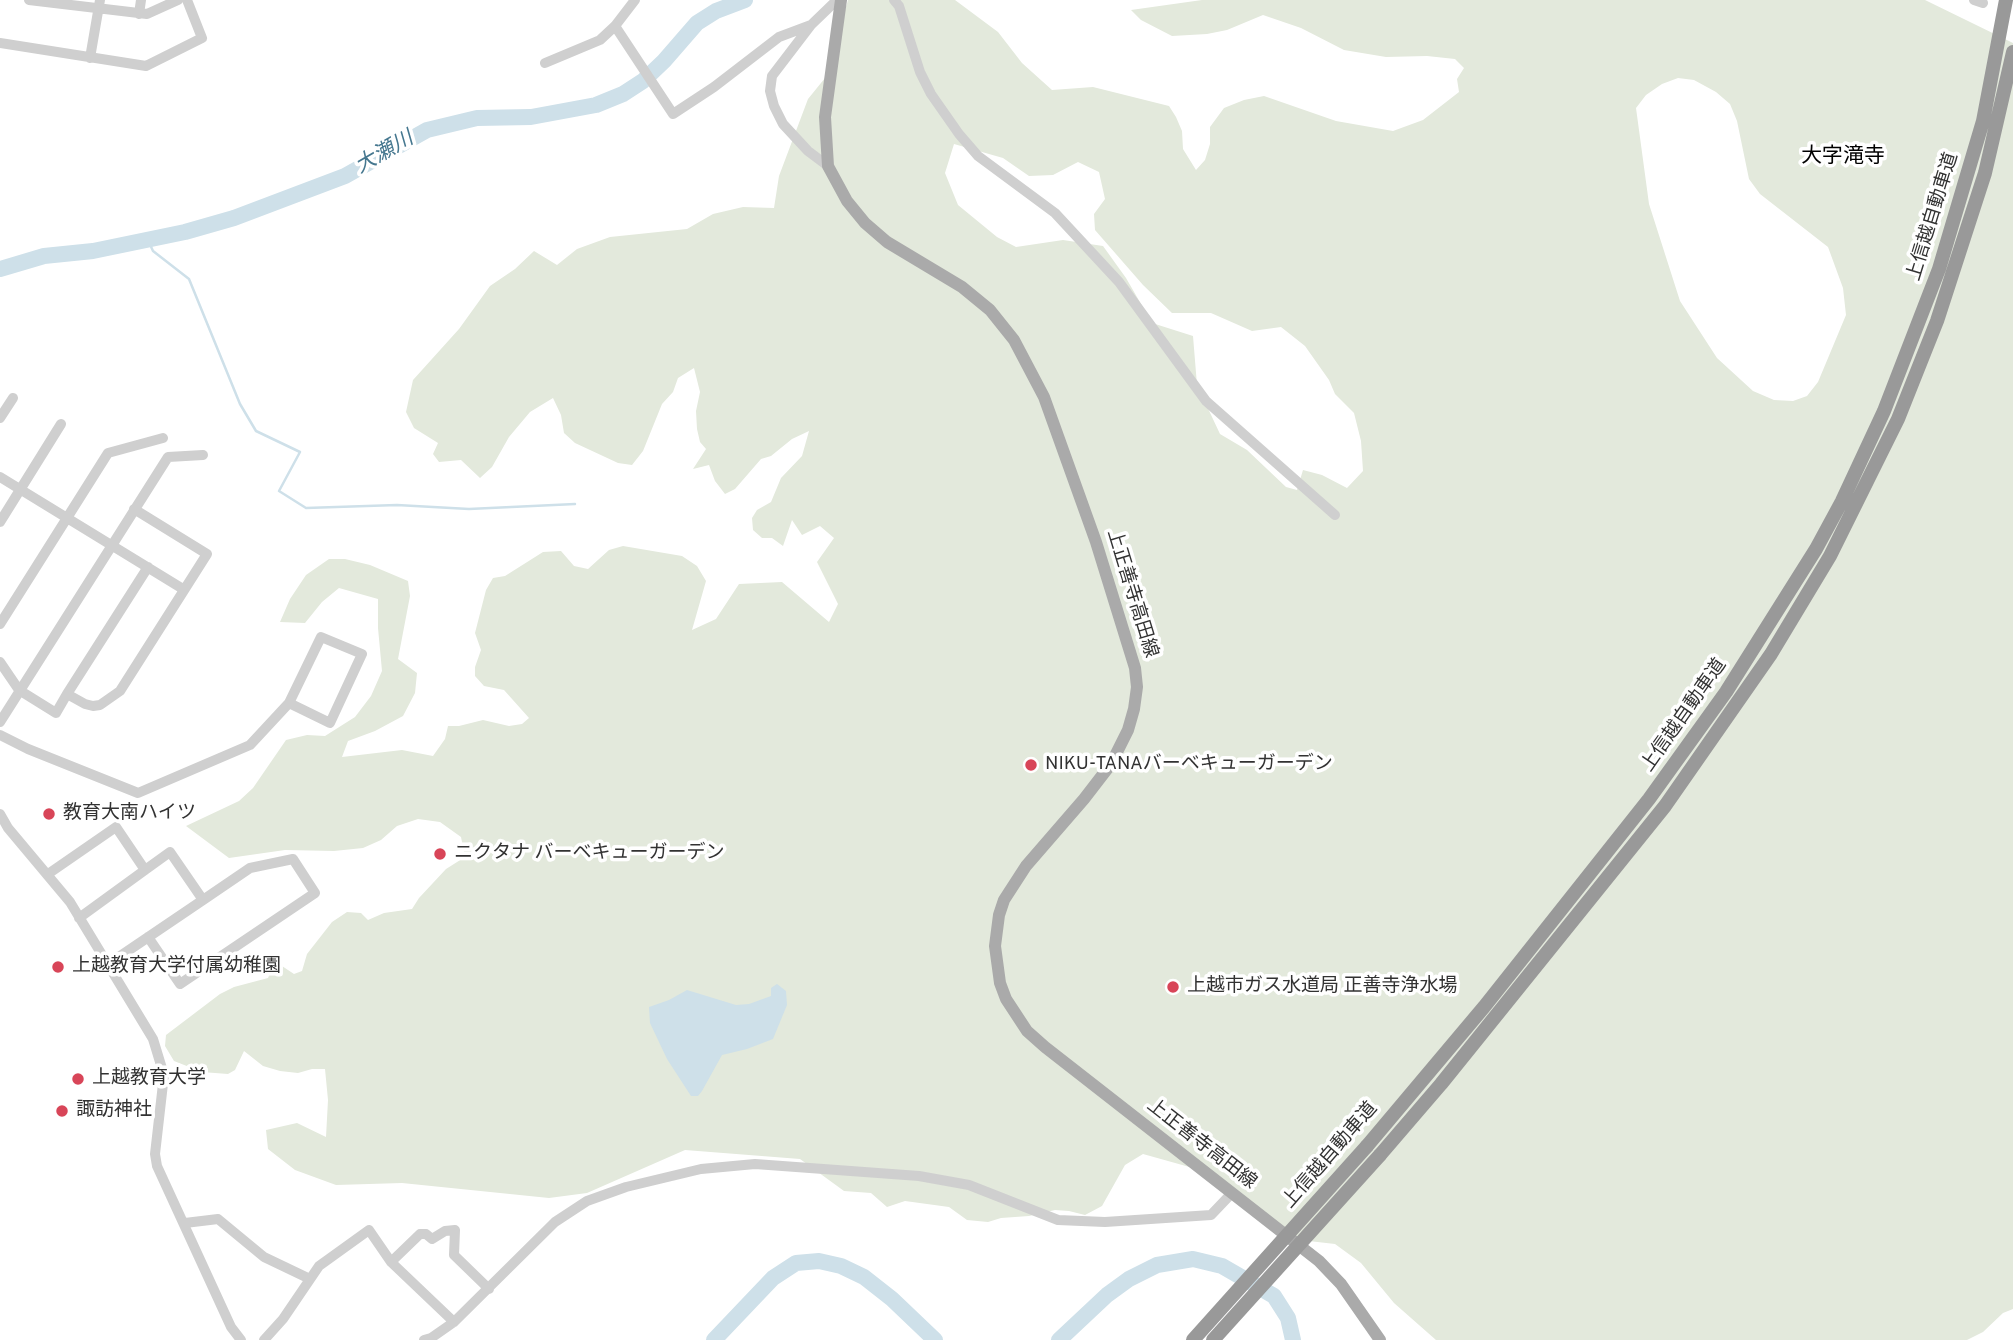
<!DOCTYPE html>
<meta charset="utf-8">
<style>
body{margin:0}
canvas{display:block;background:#fff}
</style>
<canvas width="2013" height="1340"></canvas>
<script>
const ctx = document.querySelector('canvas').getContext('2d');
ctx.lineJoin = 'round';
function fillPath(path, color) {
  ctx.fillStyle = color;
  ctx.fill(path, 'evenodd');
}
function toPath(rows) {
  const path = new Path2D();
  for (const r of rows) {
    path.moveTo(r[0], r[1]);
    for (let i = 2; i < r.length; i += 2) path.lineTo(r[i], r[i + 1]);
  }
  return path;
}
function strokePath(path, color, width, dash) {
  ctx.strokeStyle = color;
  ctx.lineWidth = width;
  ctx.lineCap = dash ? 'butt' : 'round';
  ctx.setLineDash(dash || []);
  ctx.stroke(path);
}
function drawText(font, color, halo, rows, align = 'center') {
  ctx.font = font + ' Overpass,"Noto Sans JP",sans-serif';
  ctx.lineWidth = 7;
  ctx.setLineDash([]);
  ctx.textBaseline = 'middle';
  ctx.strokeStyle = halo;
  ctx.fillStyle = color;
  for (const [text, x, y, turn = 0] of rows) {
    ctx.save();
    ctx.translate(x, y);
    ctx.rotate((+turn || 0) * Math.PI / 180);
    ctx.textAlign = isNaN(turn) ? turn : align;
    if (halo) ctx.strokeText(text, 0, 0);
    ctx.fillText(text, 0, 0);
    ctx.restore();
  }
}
const green = toPath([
 [848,0,955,0,998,32,1022,63,1052,90,1093,87,1169,106,1176,117,1182,131,1183,149,1196,170,1205,160,1210,144,1210,127,1224,108,1244,100,1264,96,1336,121,1393,131,1423,120,1459,92,1457,79,1464,68,1455,59,1427,56,1386,57,1344,50,1301,28,1263,15,1227,30,1207,34,1172,36,1141,20,1131,10,1202,0,1925,0,2013,43,2013,1309,2003,1313,1983,1332,1967,1340,1436,1340,1394,1303,1361,1263,1335,1244,1300,1240,1193,1168,1143,1154,1125,1165,1102,1206,1085,1215,1069,1211,1055,1210,1029,1216,1001,1218,988,1222,967,1220,949,1207,905,1201,887,1207,871,1193,844,1191,800,1159,685,1150,587,1193,549,1198,402,1183,336,1185,295,1170,268,1149,266,1130,297,1123,326,1137,328,1100,325,1069,312,1069,298,1073,280,1071,263,1066,244,1051,235,1070,228,1074,202,1072,174,1061,165,1046,166,1035,220,994,234,987,268,978,273,966,279,964,294,974,302,971,307,954,332,922,347,912,361,913,368,920,384,913,412,909,419,898,446,869,465,857,461,837,440,822,418,819,397,826,381,840,363,848,334,851,285,850,229,858,186,826,239,801,253,788,286,740,307,735,325,736,355,717,371,696,382,671,378,628,378,599,339,588,322,602,305,623,280,622,290,599,306,575,329,559,345,559,370,565,408,581,410,596,398,659,417,673,415,693,403,716,375,731,348,741,342,757,402,750,433,756,445,739,448,726,459,726,483,720,509,726,522,724,529,718,504,690,484,686,475,676,475,667,481,650,475,633,486,590,493,578,505,576,543,552,561,551,574,566,588,569,609,550,623,546,682,556,697,566,706,581,692,630,716,619,739,584,782,582,829,622,838,604,817,562,834,538,820,526,802,535,792,520,783,546,772,538,762,538,753,530,752,518,757,510,771,502,781,478,802,456,809,431,792,439,771,456,761,459,735,489,725,494,715,481,709,465,693,469,706,449,700,442,697,429,696,411,700,392,694,368,678,378,673,392,662,404,643,451,632,465,618,463,575,443,564,433,561,415,553,398,530,412,509,437,492,467,480,478,461,460,439,462,433,454,438,443,414,428,406,412,413,380,459,329,490,286,515,269,534,251,557,265,577,249,610,237,687,229,713,214,743,207,774,208,779,176,808,99,825,78],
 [1678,78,1694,80,1716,92,1730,104,1737,121,1749,179,1760,194,1828,247,1843,288,1846,315,1818,382,1807,396,1793,401,1774,400,1753,391,1717,358,1680,301,1649,204,1636,108,1646,95,1662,84],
 [954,144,1003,158,1029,176,1053,175,1078,162,1099,172,1105,199,1094,214,1095,230,1143,285,1172,313,1211,313,1252,331,1281,327,1305,346,1329,380,1335,394,1354,413,1361,441,1363,471,1347,488,1322,475,1303,470,1297,490,1286,487,1247,450,1220,434,1197,385,1193,336,1152,323,1126,278,1103,246,1063,240,1016,247,997,237,958,205,945,173]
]);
const water = toPath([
 [777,984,786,991,787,1005,773,1039,747,1049,722,1055,702,1091,698,1096,691,1096,667,1059,650,1023,649,1007,669,1000,687,990,736,1005,749,1004,771,996,771,988]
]);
const stream = toPath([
 [147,238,153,251,189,279,240,404,256,431,300,452,279,491,306,508,397,505,469,509,575,504]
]);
const river = toPath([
 [0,269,44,256,93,251,185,232,234,218,345,176,427,130,477,118,531,117,596,105,623,94,643,81,664,61,697,23,716,11,745,0],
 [714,1340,773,1278,796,1263,819,1261,841,1266,864,1277,892,1299,935,1340],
 [1059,1340,1107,1295,1129,1279,1157,1265,1193,1259,1222,1266,1274,1296,1288,1318,1293,1340]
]);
const minor = toPath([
 [29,0,147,14,178,0],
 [894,0,899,6,920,72,931,94,959,134,978,156,1055,213,1119,282,1206,401,1335,515],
 [1974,0,1983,3],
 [139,14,141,0],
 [615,26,673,114,714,87,779,37,811,25],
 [0,43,146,66,202,38,187,0],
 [90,58,100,0],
 [545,63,600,40,615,26,635,0],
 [828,166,808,151,783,124,774,106,770,91,772,76,811,25,837,0],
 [0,418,13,398],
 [0,477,183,589],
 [0,522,61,424],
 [0,624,108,453,163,438],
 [0,662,19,690,56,713,67,694,85,704,93,706,100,705,120,691,207,554,134,509],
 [67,694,148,567],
 [0,722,168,457,203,455],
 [0,735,28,749,138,793,250,745,289,703,321,637,362,654,330,723,289,703],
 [0,814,8,828,70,902,153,1039,164,1075,155,1154,157,1166,231,1327,241,1340],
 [48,874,116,827,145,870,170,852,203,900,250,868,293,859,315,893,180,984,148,937],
 [79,918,145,870],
 [107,965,203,900],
 [185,1223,218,1219,264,1257,310,1279],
 [391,1262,420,1234,426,1234,432,1239,445,1231,455,1230,454,1255,489,1289],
 [264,1340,283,1319,319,1266,369,1230,391,1262,454,1322],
 [424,1340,431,1338,454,1322,555,1222,587,1201,626,1187,701,1169,755,1164,919,1176,969,1185,1058,1220,1105,1222,1211,1215,1231,1194]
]);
const major = toPath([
 [841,0,825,117,828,166,847,201,865,223,887,242,962,287,990,310,1014,340,1044,397,1096,542,1135,668,1137,687,1134,709,1128,730,1111,764,1084,799,1026,866,1004,900,999,915,995,946,1000,983,1006,999,1027,1031,1045,1047,1319,1261,1341,1284,1380,1340]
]);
const highway = toPath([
 [1367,1146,1484,1007,1649,799,1726,692,1816,549,1842,501,1884,411,1939,269,1983,121,2006,0],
 [1380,1155,1441,1084,1665,806,1771,654,1830,556,1898,419,1937,321,1985,173,2013,52]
]);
const highwayBridge = toPath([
 [1193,1340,1367,1146],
 [1213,1340,1380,1155]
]);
const markers = [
 [1031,765,7,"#d84558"],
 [49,814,7,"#d84558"],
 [440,854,7,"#d84558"],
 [58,967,7,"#d84558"],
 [1173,987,7,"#d84558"],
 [78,1079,7,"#d84558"],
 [62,1111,7,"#d84558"]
];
const streetNames = [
 ["上信越自動車道",1934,217,-73],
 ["上正善寺高田線",1131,594,73],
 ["上信越自動車道",1685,716,-55],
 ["上正善寺高田線",1201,1145,38],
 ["上信越自動車道",1331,1156,-49]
];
const poiNames = [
 ["NIKU-TANAバーベキューガーデン",1045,765],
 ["教育大南ハイツ",63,814],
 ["ニクタナ バーベキューガーデン",454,854],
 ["上越教育大学付属幼稚園",72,967],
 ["上越市ガス水道局 正善寺浄水場",1187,987],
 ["上越教育大学",92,1079],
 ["諏訪神社",76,1111]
];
const waterNames = [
 ["大瀬川",385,154,-30]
];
const neighbourhoodNames = [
 ["大字滝寺",1843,158]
];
fillPath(green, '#e3e9dc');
fillPath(water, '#cee0e9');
strokePath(stream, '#cee0e9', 2.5);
strokePath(river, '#cee0e9', 16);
strokePath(minor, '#cfcfcf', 10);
strokePath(major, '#aaa', 12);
strokePath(highway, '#999', 14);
strokePath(highwayBridge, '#999', 14);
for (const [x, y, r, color] of markers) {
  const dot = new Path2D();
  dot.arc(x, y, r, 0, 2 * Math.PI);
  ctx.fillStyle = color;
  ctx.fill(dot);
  strokePath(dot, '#fff', 2.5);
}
drawText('19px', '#323232', '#fff', streetNames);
drawText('19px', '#323232', '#fff', poiNames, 'left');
drawText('italic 21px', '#45778f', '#fff', waterNames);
drawText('21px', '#000', '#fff', neighbourhoodNames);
</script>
